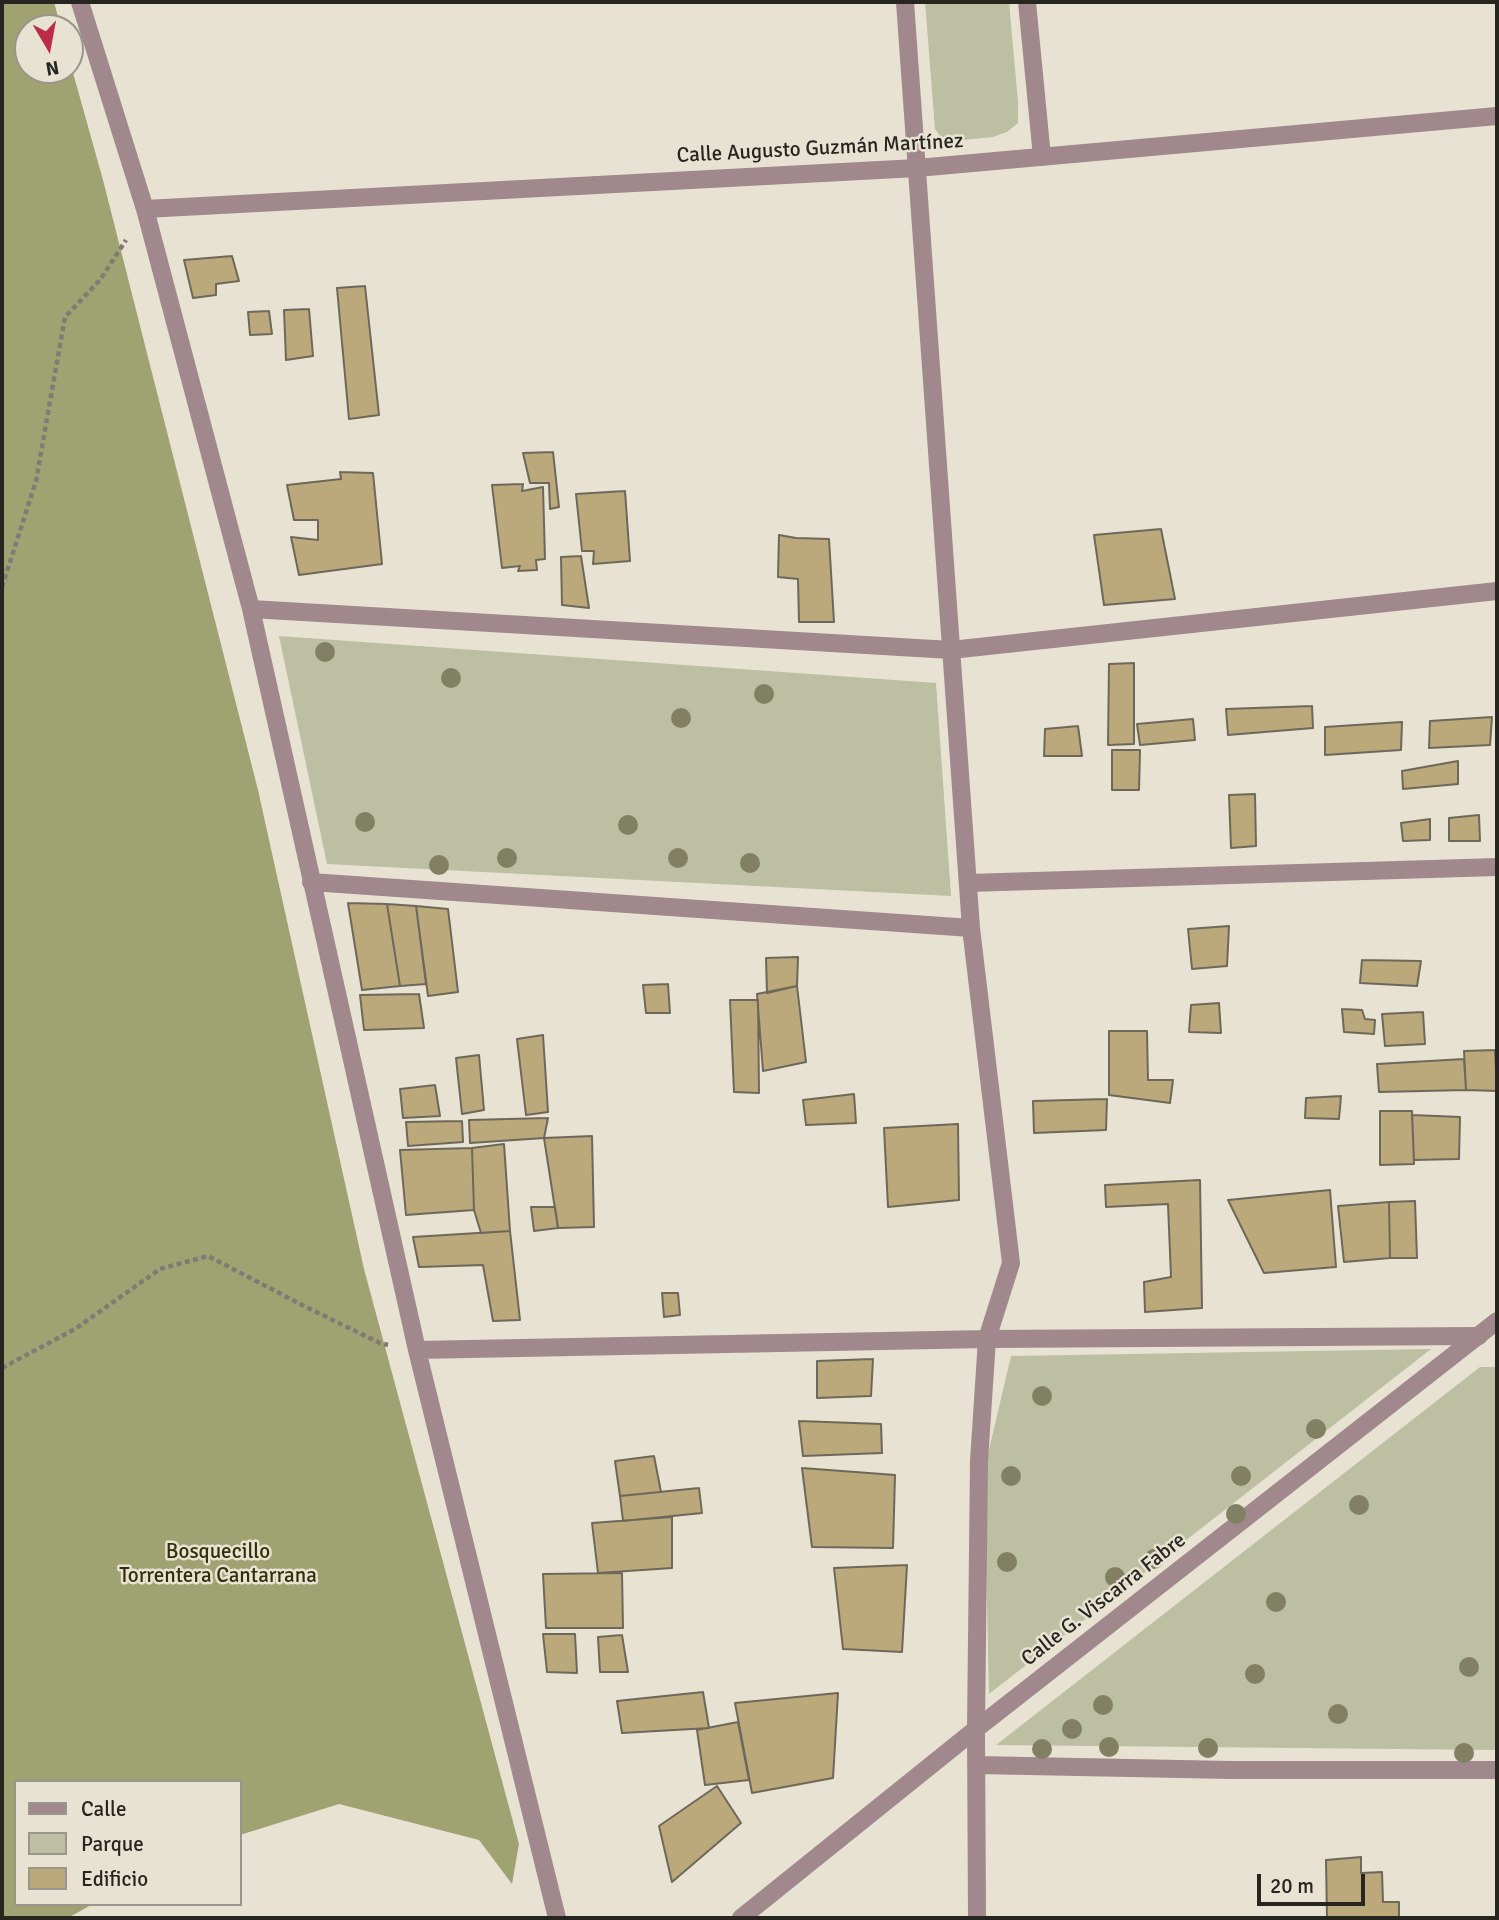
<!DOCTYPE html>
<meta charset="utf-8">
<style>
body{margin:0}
#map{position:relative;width:1499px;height:1920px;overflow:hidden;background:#e8e2d3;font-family:Signika,sans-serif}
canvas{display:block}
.frame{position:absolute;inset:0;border:4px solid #272520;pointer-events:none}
.legend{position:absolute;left:14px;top:1780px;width:228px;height:126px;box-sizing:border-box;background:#e8e2d3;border:2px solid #9b968b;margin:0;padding:9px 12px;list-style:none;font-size:21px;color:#272520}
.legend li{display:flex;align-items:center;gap:14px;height:35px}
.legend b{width:35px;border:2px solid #9b968b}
.north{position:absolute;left:14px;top:14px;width:70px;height:70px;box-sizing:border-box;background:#e8e2d3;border:2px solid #9b968b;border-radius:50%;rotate:170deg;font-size:19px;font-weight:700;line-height:28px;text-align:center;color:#272520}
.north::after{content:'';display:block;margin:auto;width:24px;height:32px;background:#bd2c46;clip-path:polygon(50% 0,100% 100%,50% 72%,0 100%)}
.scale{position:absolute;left:1257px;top:1874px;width:108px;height:32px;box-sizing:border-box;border:4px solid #272520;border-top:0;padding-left:9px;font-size:21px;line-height:24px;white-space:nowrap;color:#272520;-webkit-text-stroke:5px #e8e2d3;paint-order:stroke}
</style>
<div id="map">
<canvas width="1499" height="1920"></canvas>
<div class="frame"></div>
<ul class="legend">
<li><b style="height:9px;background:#a0888d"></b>Calle</li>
<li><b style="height:19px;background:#bcbfa2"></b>Parque</li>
<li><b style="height:19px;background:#bca97b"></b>Edificio</li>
</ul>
<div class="north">N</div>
<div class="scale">20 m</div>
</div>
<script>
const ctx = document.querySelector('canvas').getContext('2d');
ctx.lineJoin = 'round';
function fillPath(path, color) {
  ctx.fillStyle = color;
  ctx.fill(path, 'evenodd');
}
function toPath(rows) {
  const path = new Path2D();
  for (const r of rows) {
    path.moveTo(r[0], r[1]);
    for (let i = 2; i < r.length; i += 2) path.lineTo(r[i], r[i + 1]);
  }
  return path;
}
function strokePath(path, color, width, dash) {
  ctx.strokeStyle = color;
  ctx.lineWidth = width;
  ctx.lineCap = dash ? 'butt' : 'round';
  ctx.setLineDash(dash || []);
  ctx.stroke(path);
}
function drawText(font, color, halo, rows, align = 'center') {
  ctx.font = font + ' Signika,sans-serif';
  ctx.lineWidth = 5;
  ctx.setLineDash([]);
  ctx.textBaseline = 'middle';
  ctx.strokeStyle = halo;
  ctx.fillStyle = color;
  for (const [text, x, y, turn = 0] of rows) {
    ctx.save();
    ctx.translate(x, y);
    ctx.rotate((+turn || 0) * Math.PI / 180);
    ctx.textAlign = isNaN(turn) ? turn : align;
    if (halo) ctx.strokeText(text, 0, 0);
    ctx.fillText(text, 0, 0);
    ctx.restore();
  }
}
const green = toPath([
 [925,2,1009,2,1018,102,1018,123,1007,132,993,137,953,141,943,140,935,129],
 [279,636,936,683,951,896,327,864],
 [1431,1349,989,1694,984,1471,1011,1356],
 [1480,1367,1497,1367,1497,1750,996,1745]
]);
const forest = toPath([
 [2,2,54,2,61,28,28,28,28,70,70,70,70,62,103,180,258,790,364,1269,519,1844,512,1884,479,1840,339,1804,240,1835,240,1782,16,1782,16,1904,93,1904,68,1918,2,1918]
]);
const building = toPath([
 [232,256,239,281,216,284,216,295,193,298,184,260,232,256],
 [365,286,379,415,349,419,337,288,365,286],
 [309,309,313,356,286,360,284,310,309,309],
 [269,311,272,334,250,335,248,312,269,311],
 [553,452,559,507,550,509,549,483,530,483,523,453,553,452],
 [340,472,373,473,382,564,299,575,291,537,318,540,318,520,294,520,287,485,341,479,340,472],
 [523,484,522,491,543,487,545,559,536,560,537,570,518,571,520,566,502,568,492,485,523,484],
 [625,491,630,561,593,564,594,551,582,551,576,494,625,491],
 [1161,529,1175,599,1104,605,1094,535,1161,529],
 [779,535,796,538,829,539,834,622,799,622,798,579,778,577,779,535],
 [581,556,589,608,562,605,561,557,581,556],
 [1134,663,1134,744,1108,745,1109,664,1134,663],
 [1312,706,1313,728,1228,735,1226,709,1312,706],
 [1492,717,1490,745,1429,748,1430,721,1492,717],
 [1193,719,1195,740,1140,745,1137,724,1193,719],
 [1402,722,1401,750,1325,755,1325,727,1402,722],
 [1078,726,1082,756,1044,756,1045,729,1078,726],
 [1112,750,1140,750,1139,790,1112,790,1112,750],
 [1458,761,1458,784,1403,789,1402,771,1458,761],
 [1255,794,1256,846,1231,848,1229,795,1255,794],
 [1479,815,1480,841,1449,841,1449,818,1479,815],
 [1430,819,1430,840,1403,841,1401,823,1430,819],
 [348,903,387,904,400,986,362,990,348,903],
 [387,904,416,906,426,984,400,986,387,904],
 [416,906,448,909,458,992,428,996,416,906],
 [1229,926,1227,966,1192,969,1188,929,1229,926],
 [798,957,797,986,767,993,766,958,798,957],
 [1362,960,1421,961,1417,986,1360,983,1362,960],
 [668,984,670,1013,646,1013,643,985,668,984],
 [797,986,806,1062,763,1071,757,994,797,986],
 [419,994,424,1028,364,1030,360,995,419,994],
 [730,1000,758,1000,759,1093,734,1092,730,1000],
 [1219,1003,1221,1033,1189,1032,1191,1005,1219,1003],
 [1342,1009,1362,1010,1365,1019,1375,1020,1374,1034,1344,1032,1342,1009],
 [1423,1012,1425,1044,1385,1046,1382,1014,1423,1012],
 [1109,1031,1147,1031,1148,1080,1173,1080,1170,1103,1109,1095,1109,1031],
 [543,1035,548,1112,526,1115,517,1039,543,1035],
 [1495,1050,1497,1091,1466,1090,1464,1051,1495,1050],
 [479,1055,484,1110,462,1114,456,1058,479,1055],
 [1464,1059,1466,1090,1379,1092,1377,1064,1464,1059],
 [435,1085,440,1116,403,1118,400,1089,435,1085],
 [854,1094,856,1123,806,1125,803,1100,854,1094],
 [1341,1096,1339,1119,1305,1118,1306,1098,1341,1096],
 [1107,1099,1106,1130,1034,1133,1033,1101,1107,1099],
 [1380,1111,1412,1111,1414,1164,1380,1165,1380,1111],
 [1412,1115,1460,1117,1459,1159,1414,1160,1412,1115],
 [548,1118,544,1138,470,1143,469,1120,548,1118],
 [462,1121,463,1142,408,1146,406,1122,462,1121],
 [958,1124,959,1200,888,1207,884,1128,958,1124],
 [592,1136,594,1227,558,1228,544,1138,592,1136],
 [504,1144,510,1231,481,1233,474,1210,472,1148,504,1144],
 [472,1148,474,1210,406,1215,400,1150,472,1148],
 [1200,1180,1202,1308,1145,1312,1144,1282,1171,1277,1168,1204,1106,1207,1105,1185,1200,1180],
 [1330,1190,1336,1267,1264,1273,1228,1200,1330,1190],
 [1415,1201,1417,1258,1390,1258,1389,1202,1415,1201],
 [1389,1202,1390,1258,1344,1262,1338,1206,1389,1202],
 [531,1207,555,1207,558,1228,534,1231,531,1207],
 [510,1231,520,1320,493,1321,483,1265,419,1267,413,1237,510,1231],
 [662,1293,678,1293,680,1315,664,1317,662,1293],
 [873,1359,871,1396,817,1398,817,1361,873,1359],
 [799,1421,881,1424,882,1453,803,1456,799,1421],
 [654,1456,661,1492,620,1496,615,1461,654,1456],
 [802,1468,895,1475,893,1548,812,1547,802,1468],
 [699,1488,702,1513,623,1521,620,1496,699,1488],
 [672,1517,672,1568,598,1573,592,1523,672,1517],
 [907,1565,902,1652,843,1649,834,1568,907,1565],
 [622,1573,623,1628,546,1628,543,1574,622,1573],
 [543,1634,575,1634,577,1673,547,1672,543,1634],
 [622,1635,628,1672,600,1672,598,1637,622,1635],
 [703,1692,709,1728,622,1733,617,1701,703,1692],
 [838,1693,833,1778,752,1793,735,1703,838,1693],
 [738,1722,749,1780,705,1785,697,1730,738,1722],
 [717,1786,741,1823,672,1882,659,1826,717,1786],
 [1361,1857,1361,1873,1382,1872,1383,1902,1399,1902,1399,1918,1327,1918,1326,1860,1361,1857]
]);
const path = toPath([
 [2,587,36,481,65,317,100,280,126,240],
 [2,1368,75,1329,160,1269,208,1256,306,1307,380,1343,388,1345]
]);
const minor = toPath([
 [80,2,145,209,251,609,417,1350,557,1918],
 [905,2,971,928,1011,1263,987,1339,979,1461,976,1729,977,1918],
 [1027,2,1042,157],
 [145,209,917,168,1497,116],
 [251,609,951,650,1497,591],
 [311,882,971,928],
 [968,883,1497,867],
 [417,1350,987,1339,1479,1336],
 [976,1765,1231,1770,1497,1770]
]);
const tertiary = toPath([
 [741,1918,976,1729,1497,1321]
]);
const trees = [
 [325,652],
 [451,678],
 [764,694],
 [681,718],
 [365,822],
 [628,825],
 [507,858],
 [678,858],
 [750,863],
 [439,865],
 [1042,1396],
 [1316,1429],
 [1011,1476],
 [1241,1476],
 [1359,1505],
 [1236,1514],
 [1154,1559],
 [1007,1562],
 [1115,1577],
 [1276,1602],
 [1469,1667],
 [1255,1674],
 [1103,1705],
 [1338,1714],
 [1072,1729],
 [1109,1747],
 [1208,1748],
 [1042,1749],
 [1464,1753]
];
const streetNames = [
 ["Calle Augusto Guzmán Martínez",820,149,-3],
 ["Calle G. Viscarra Fabre",1104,1600,-38]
];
const parkNames = [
 ["Bosquecillo",218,1552],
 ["Torrentera Cantarrana",218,1576]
];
fillPath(green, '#bcbfa2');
fillPath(forest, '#9fa372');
fillPath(building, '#bca97b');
strokePath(building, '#6e685b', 2);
strokePath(path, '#807c73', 4.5, [5, 3.5]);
strokePath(minor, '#a0888d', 18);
strokePath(tertiary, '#a0888d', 18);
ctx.fillStyle = '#828063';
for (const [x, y] of trees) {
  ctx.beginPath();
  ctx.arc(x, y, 10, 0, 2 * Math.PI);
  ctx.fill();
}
drawText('21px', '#272520', '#e8e2d3', streetNames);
drawText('21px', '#2f3008', '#e8e2d3', parkNames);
</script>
